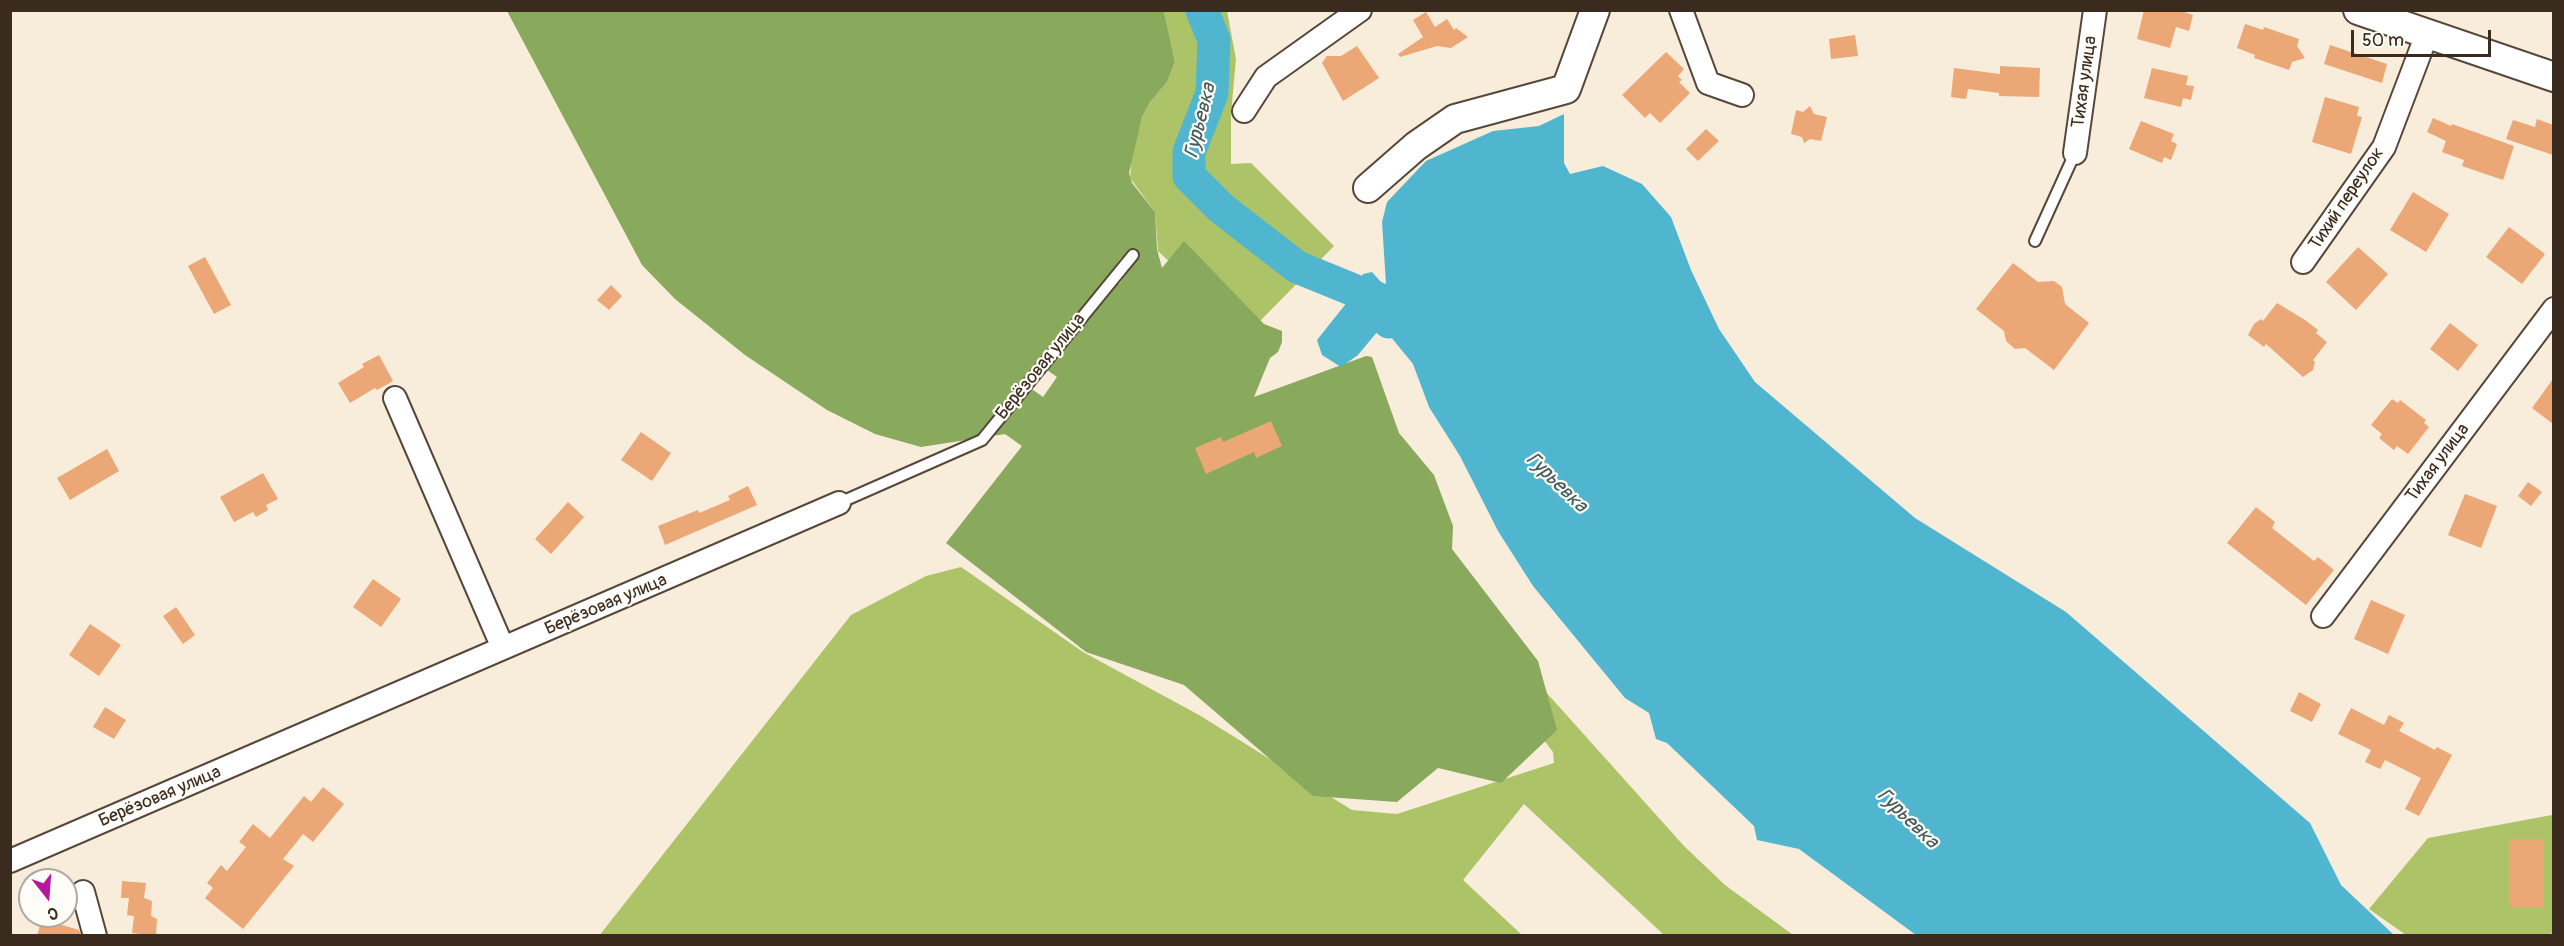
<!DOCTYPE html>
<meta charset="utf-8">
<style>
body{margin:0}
#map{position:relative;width:2564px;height:946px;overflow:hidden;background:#f8ecdb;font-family:Pangolin,sans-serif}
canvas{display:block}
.frame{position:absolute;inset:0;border:12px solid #3b2a1e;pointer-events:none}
.north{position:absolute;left:18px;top:868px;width:60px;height:60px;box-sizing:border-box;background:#fdfcf7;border:2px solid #afa8a0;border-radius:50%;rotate:163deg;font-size:16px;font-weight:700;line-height:24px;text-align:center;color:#3b2a1e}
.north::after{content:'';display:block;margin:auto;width:21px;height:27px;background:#b5179e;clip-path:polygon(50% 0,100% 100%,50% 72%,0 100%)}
.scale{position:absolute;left:2351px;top:30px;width:140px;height:27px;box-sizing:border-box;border:3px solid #3b2a1e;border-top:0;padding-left:8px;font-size:18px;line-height:21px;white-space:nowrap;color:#3b2a1e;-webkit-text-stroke:4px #fdfcf7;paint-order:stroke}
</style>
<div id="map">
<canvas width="2564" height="946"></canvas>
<div class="frame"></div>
<div class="north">С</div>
<div class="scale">50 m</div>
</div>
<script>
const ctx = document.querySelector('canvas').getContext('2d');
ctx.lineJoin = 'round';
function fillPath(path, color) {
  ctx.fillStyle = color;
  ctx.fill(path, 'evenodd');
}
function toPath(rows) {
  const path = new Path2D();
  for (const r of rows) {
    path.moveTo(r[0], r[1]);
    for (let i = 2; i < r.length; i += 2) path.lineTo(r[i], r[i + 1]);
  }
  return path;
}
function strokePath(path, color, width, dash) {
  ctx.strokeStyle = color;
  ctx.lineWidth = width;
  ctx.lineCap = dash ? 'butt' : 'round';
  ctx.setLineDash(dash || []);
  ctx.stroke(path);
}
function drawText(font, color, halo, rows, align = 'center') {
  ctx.font = font + ' Pangolin,sans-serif';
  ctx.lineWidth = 4.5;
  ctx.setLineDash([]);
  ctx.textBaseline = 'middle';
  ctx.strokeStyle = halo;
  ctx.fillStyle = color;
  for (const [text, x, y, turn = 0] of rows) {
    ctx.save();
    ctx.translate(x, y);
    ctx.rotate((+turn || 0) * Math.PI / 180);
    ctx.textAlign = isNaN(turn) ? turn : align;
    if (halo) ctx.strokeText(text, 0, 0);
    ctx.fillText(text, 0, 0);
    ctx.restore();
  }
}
const green = toPath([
 [1164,11,1227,11,1236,59,1231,114,1231,164,1251,163,1334,246,1259,322,1175,267,1158,251,1155,212,1130,178,1132,154,1142,117,1150,102,1167,82,1175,62],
 [1283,399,1684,846,1725,885,1793,935,1664,935,1524,804,1463,880,1522,935,599,936,851,615,926,576,961,567,1083,652,1199,715,1352,810,1397,814,1554,763,1553,752],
 [2552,815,2554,932,2548,935,2406,935,2369,909,2428,838]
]);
const forest = toPath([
 [507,11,1164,11,1175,62,1167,82,1150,102,1142,117,1129,173,1132,183,1155,212,1157,249,1162,268,1184,241,1264,324,1282,331,1282,342,1278,352,1270,358,1254,397,1366,356,1372,357,1399,433,1434,475,1453,526,1452,549,1538,661,1557,730,1501,783,1438,768,1397,802,1313,796,1184,685,1086,652,946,543,1022,446,1005,434,921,447,875,434,827,410,745,355,675,299,642,265],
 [1121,258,1132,266,1119,284,1108,277],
 [1043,367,1057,377,1043,397,1029,387]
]);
const water = toPath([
 [1564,114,1564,163,1570,174,1603,166,1642,184,1671,217,1691,270,1719,329,1755,382,1915,518,2066,612,2310,823,2341,885,2394,935,1916,935,1799,849,1757,840,1754,826,1667,743,1656,739,1649,713,1625,698,1533,586,1498,531,1460,456,1429,407,1413,364,1382,326,1358,355,1341,367,1322,355,1317,340,1356,291,1363,274,1372,272,1381,282,1386,284,1382,222,1387,202,1426,161,1493,131,1539,126]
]);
const river = toPath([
 [1202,10,1214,40,1212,93,1189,152,1189,176,1221,208,1297,267,1356,291,1389,322]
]);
const building = toPath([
 [2144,10,2179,10,2193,15,2189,31,2176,27,2170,48,2137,39],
 [1426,12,1435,27,1447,19,1454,30,1456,28,1468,37,1451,48,1437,46,1400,57,1398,54,1423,37,1413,20],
 [2245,24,2263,30,2264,27,2299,39,2297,46,2305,58,2292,62,2289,70,2254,58,2255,55,2237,48],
 [1855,35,1858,56,1831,59,1829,39],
 [2330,45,2387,64,2382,83,2324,64],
 [1357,46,1379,78,1343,101,1322,63,1327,56,1341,56],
 [1666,52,1684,69,1678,76,1682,80,1679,82,1690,93,1660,123,1650,113,1645,118,1622,95],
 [2000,66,2040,68,2039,97,1999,96,1999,93,1968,89,1966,99,1951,97,1954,68,2000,74],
 [2152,68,2188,76,2186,85,2194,86,2191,100,2183,98,2181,107,2144,98],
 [2325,97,2359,107,2357,116,2362,117,2351,154,2312,142],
 [1810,106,1814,114,1827,117,1821,141,1810,139,1804,143,1802,137,1791,134,1796,110,1803,112],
 [2433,118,2451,126,2452,124,2514,146,2503,180,2462,166,2464,160,2442,152,2446,141,2427,132],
 [2537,119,2553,125,2553,155,2506,139,2513,120,2535,127],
 [2141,121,2174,134,2171,141,2177,144,2171,160,2164,157,2162,163,2129,149],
 [1706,129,1719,141,1698,161,1686,149],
 [2413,192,2449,214,2426,252,2390,230],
 [2509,227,2545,254,2522,284,2486,257],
 [2358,247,2388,274,2356,310,2326,282],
 [205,257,231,305,214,314,188,266],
 [2013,263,2038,282,2054,281,2062,287,2065,304,2089,323,2054,370,2025,348,2015,349,2006,341,2004,331,1976,309],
 [611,285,622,296,609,310,597,300],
 [2277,303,2305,320,2318,330,2316,333,2327,342,2313,360,2315,362,2313,370,2303,377,2266,344,2264,347,2248,335,2254,324,2261,319,2263,321],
 [2450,323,2478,345,2458,371,2430,349],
 [379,355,393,381,377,390,375,388,350,403,338,383,364,367,362,364],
 [2553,379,2553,424,2532,408],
 [2392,399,2398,403,2400,400,2426,420,2424,423,2429,427,2408,454,2397,446,2394,450,2379,438,2382,434,2371,425],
 [1271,421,1282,446,1256,458,1254,452,1206,474,1195,448,1221,437,1223,442],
 [641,432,671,453,652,481,621,460],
 [107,449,119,471,70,500,57,478],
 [263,473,278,499,266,505,268,510,256,517,253,512,234,522,220,497],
 [2528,482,2542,492,2531,506,2518,496],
 [748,486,757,505,665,545,658,526,698,510,699,513,730,500,728,496],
 [2465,494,2497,506,2481,548,2448,535],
 [568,502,584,517,551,554,535,539],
 [2256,507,2275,522,2272,528,2314,561,2318,557,2334,570,2306,605,2227,543],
 [373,579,401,599,381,627,353,607],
 [2371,600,2405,615,2388,654,2354,639],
 [176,607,195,635,183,644,163,616],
 [90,624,121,645,99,676,69,655],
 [2299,692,2321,704,2312,722,2290,711],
 [105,707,126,720,114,739,93,727],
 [2351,708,2384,725,2389,715,2404,723,2399,731,2435,750,2437,747,2452,755,2419,816,2405,809,2421,778,2385,760,2380,769,2365,762,2371,750,2338,734],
 [323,787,344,804,313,842,303,834,283,859,294,866,243,929,205,898,213,888,207,883,221,865,227,871,246,847,239,842,253,824,270,838,304,796,311,802],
 [2509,839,2544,839,2544,907,2509,907],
 [122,881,146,883,144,898,152,901,151,916,157,919,156,936,132,933,134,916,127,915,129,898,121,898],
 [42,919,79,930,81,936,37,936]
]);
const service = toPath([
 [2035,241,2075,153],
 [839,503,982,440,1133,255]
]);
const minor = toPath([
 [1681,10,1708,83,1742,95],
 [1244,111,1266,77,1360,10],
 [2075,153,2095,10],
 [2303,262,2384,147,2427,34],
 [395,398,503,648],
 [2323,616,2554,309],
 [10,861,839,503],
 [83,892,95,936]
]);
const tertiary = toPath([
 [2358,10,2554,77],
 [1368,188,1416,146,1455,119,1566,89,1595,10]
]);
const streetNames = [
 ["Тихая улица",2085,82,-82],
 ["Тихий переулок",2347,199,-56],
 ["Берёзовая улица",1041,367,-51],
 ["Тихая улица",2438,463,-53],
 ["Берёзовая улица",606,605,-23],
 ["Берёзовая улица",160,797,-23]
];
const waterNames = [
 ["Гурьевка",1201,121,-76],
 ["Гурьевка",1556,483,44],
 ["Гурьевка",1907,819,44]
];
fillPath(green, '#acc368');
fillPath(forest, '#89a95c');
fillPath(water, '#50b6cf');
strokePath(river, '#50b6cf', 33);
fillPath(building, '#eba776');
strokePath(service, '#57473a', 14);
strokePath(minor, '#57473a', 26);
strokePath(tertiary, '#57473a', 32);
strokePath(service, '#fff', 10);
strokePath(minor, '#fff', 22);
strokePath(tertiary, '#fff', 28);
drawText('18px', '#3b2a1e', '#fdfcf7', streetNames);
drawText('italic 20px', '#425b5c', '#fdfcf7', waterNames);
</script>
